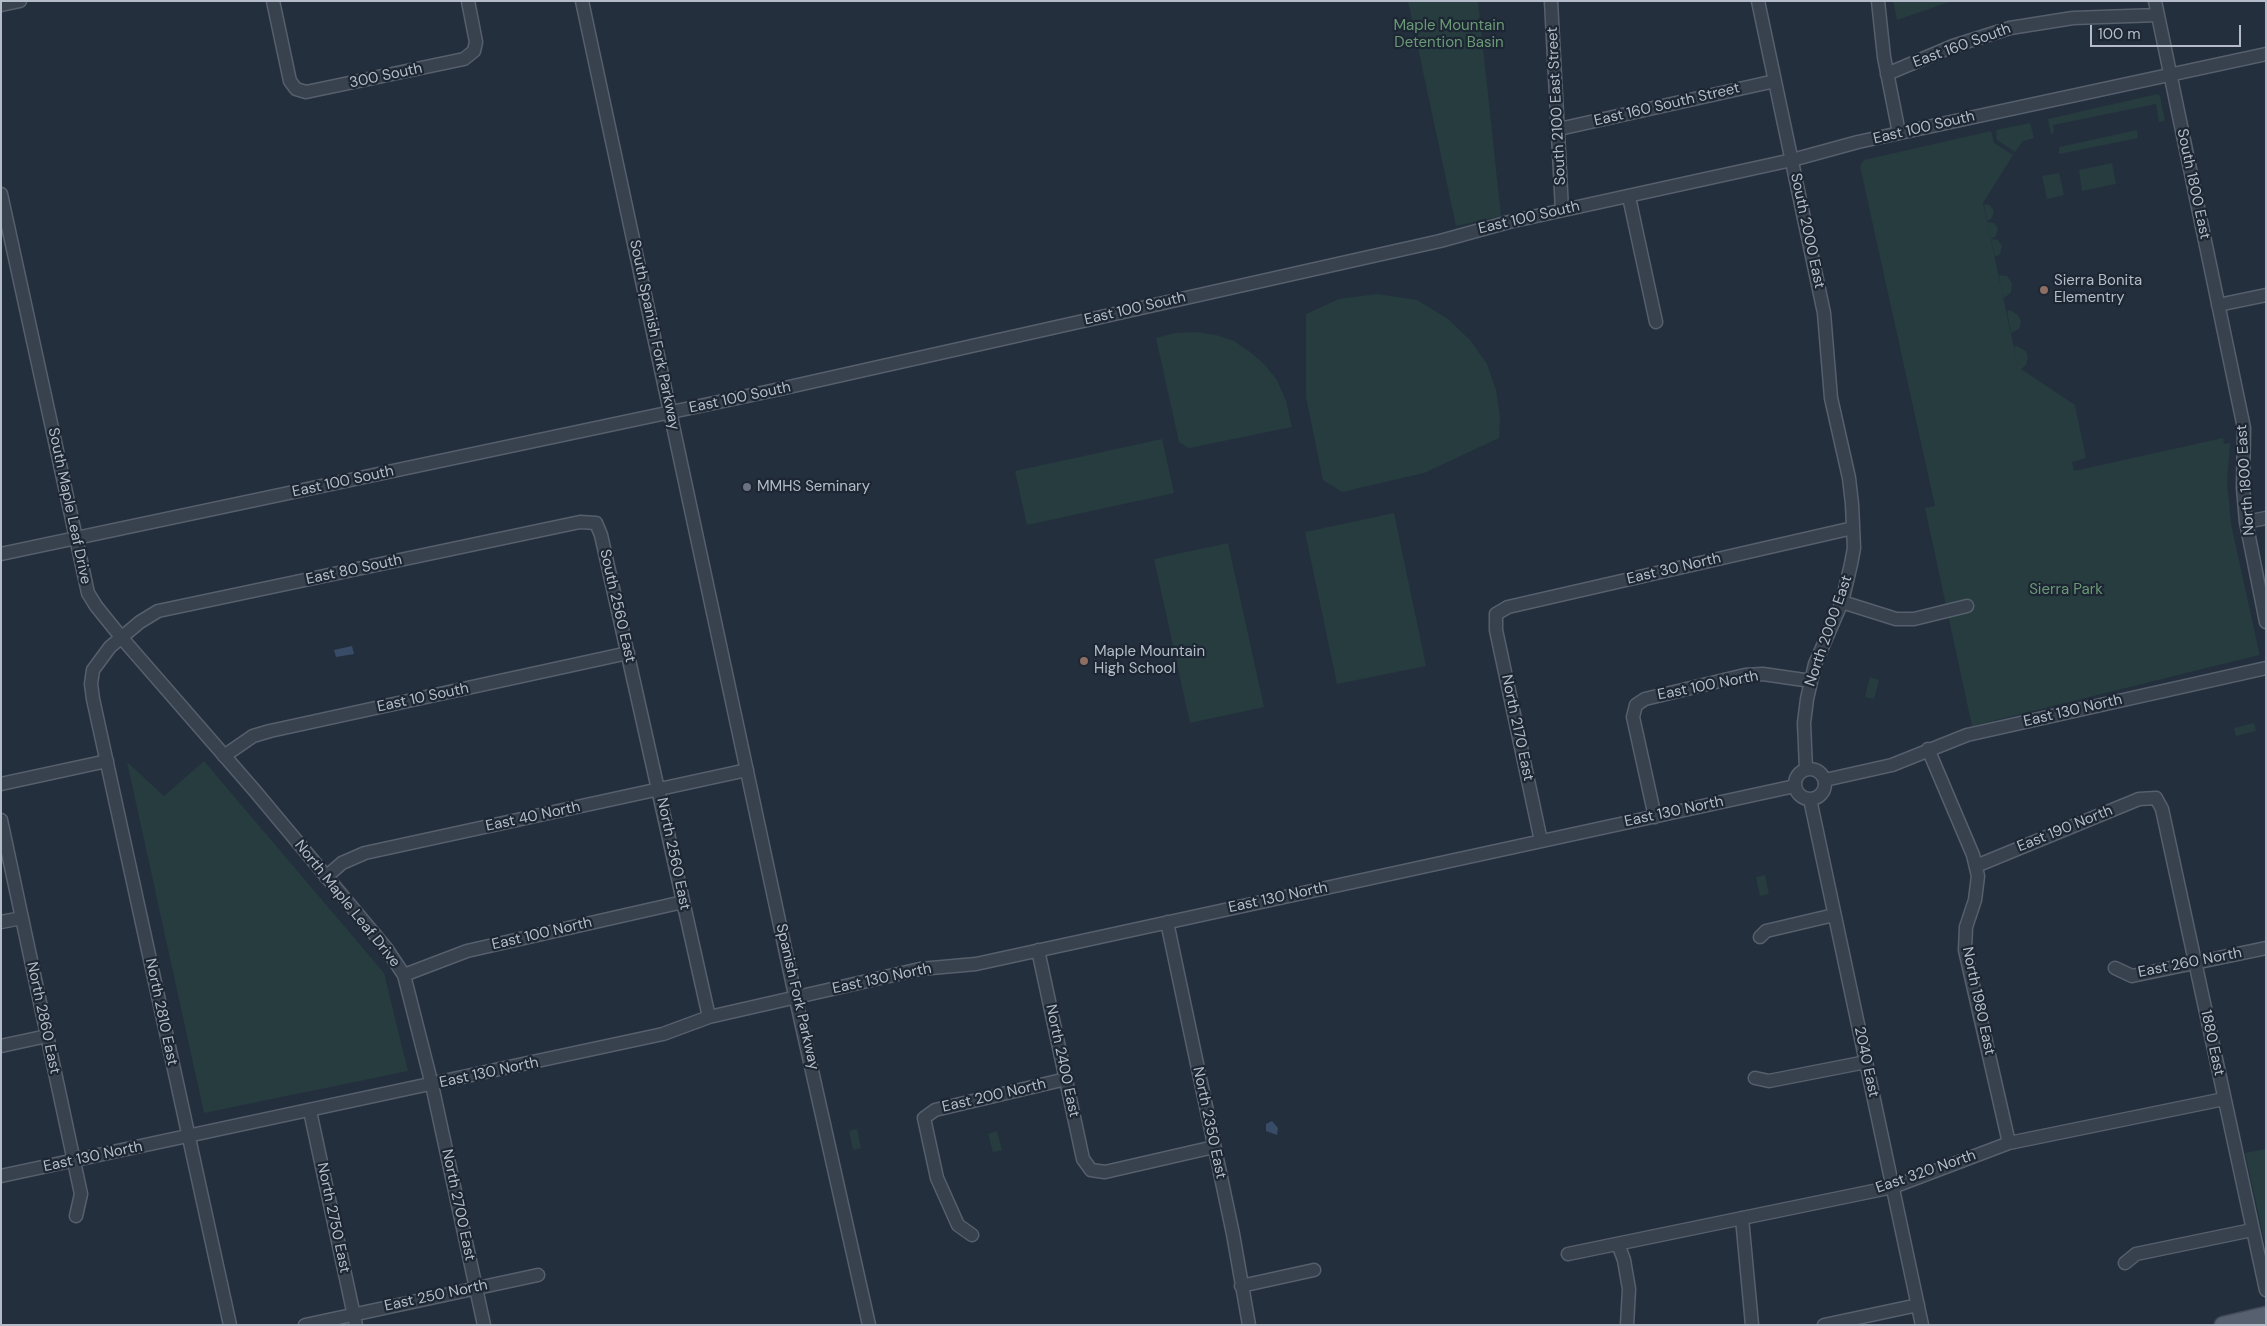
<!DOCTYPE html>
<style>
body{margin:0}
#map{position:relative;width:2267px;height:1326px;overflow:hidden;background:#242f3e;font-family:"DM Sans",sans-serif}
canvas{display:block}
.frame{position:absolute;inset:0;border:2px solid #b4bcc9;pointer-events:none}
.scale{position:absolute;left:2090px;top:25px;width:151px;height:22px;box-sizing:border-box;border:2px solid #b4bcc9;border-top:0;padding-left:6px;font-size:15px;line-height:18px;white-space:nowrap;color:#b4bcc9;-webkit-text-stroke:4px #1d2633;paint-order:stroke}
</style>
<div id="map">
<canvas width="2267" height="1326"></canvas>
<div class="frame"></div>
<div class="scale">100 m</div>
</div>
<script>
const ctx = document.querySelector('canvas').getContext('2d');
ctx.lineJoin = 'round';
function fillPath(path, color) {
  ctx.fillStyle = color;
  ctx.fill(path, 'evenodd');
}
function toPath(rows) {
  const path = new Path2D();
  for (const r of rows) {
    if (r.length === 3) {
      path.moveTo(r[0] + r[2], r[1]);
      path.arc(r[0], r[1], r[2], 0, 2 * Math.PI);
      continue;
    }
    path.moveTo(r[0], r[1]);
    for (let i = 2; i < r.length; i += 2) path.lineTo(r[i], r[i + 1]);
  }
  return path;
}
function strokePath(path, color, width, dash) {
  ctx.strokeStyle = color;
  ctx.lineWidth = width;
  ctx.lineCap = dash ? 'butt' : 'round';
  ctx.setLineDash(dash || []);
  ctx.stroke(path);
}
function drawText(font, color, halo, rows, align = 'center') {
  ctx.font = font + ' "DM Sans",sans-serif';
  ctx.lineWidth = 4.5;
  ctx.setLineDash([]);
  ctx.textBaseline = 'middle';
  ctx.strokeStyle = halo;
  ctx.fillStyle = color;
  for (const [text, x, y, turn = 0] of rows) {
    ctx.save();
    ctx.translate(x, y);
    ctx.rotate((+turn || 0) * Math.PI / 180);
    ctx.textAlign = isNaN(turn) ? turn : align;
    if (halo) ctx.strokeText(text, 0, 0);
    ctx.fillText(text, 0, 0);
    ctx.restore();
  }
}
const green = toPath([
 [1408,1,1478,1,1501,216,1456,226],
 [1893,1,1952,1,1897,20],
 [2157,94,2160,96,2165,121,2159,122,2156,104,2053,125,2054,133,2051,134,2048,119],
 [2030,123,2034,138,2023,141,2015,152,1997,140,1996,130],
 [2137,130,2138,138,2059,154,2059,147],
 [1991,131,1994,143,2013,155,1983,203,2018,367,2014,347,2017,346,2026,351,2028,357,2026,365,2021,369,2075,405,2086,458,2072,462,2074,471,2223,438,2224,444,2230,443,2227,482,2231,524,2259,652,2259,655,1972,726,1925,508,1935,506,1860,166,1864,160],
 [2112,163,2116,184,2082,191,2079,170],
 [2059,173,2064,195,2047,199,2042,176],
 [1984,204,1990,205,1994,211,1992,218,1987,221],
 [1987,222,1994,223,1998,228,1996,236,1991,239],
 [1991,239,1998,240,2002,246,2000,254,1995,257],
 [1999,275,2007,276,2012,283,2011,293,2003,298],
 [1377,294,1417,300,1448,319,1470,340,1487,364,1496,390,1500,417,1499,438,1424,473,1342,492,1323,480,1306,397,1306,314,1339,299],
 [2010,310,2018,315,2021,321,2019,329,2011,333,2007,311],
 [1196,332,1216,335,1234,341,1250,352,1264,364,1277,380,1286,401,1292,427,1189,448,1179,442,1156,338,1175,333],
 [1162,439,1174,493,1027,525,1015,471],
 [1394,513,1426,666,1337,684,1305,532],
 [1228,543,1264,707,1190,723,1154,559],
 [1870,677,1879,680,1874,699,1865,697],
 [2254,723,2256,731,2236,736,2234,728],
 [204,761,384,973,408,1071,204,1113,127,762,164,796],
 [1765,875,1769,894,1760,896,1756,877],
 [857,1129,861,1148,853,1150,849,1131],
 [997,1131,1002,1150,993,1152,988,1134],
 [2266,1149,2266,1248,2245,1153]
]);
const water = toPath([
 [352,646,354,654,336,657,334,650],
 [1272,1121,1278,1128,1277,1135,1266,1131,1266,1124]
]);
const minor = toPath([
 [273,1,290,81,296,89,306,92,464,59,474,51,476,42,468,1],
 [582,1,793,986,869,1325],
 [1551,1,1562,210],
 [1758,1,1824,313,1831,398,1849,478,1852,504,1854,548,1851,564,1842,602,1815,664,1807,699,1804,723,1806,769],
 [1878,1,1884,57,1899,133],
 [2155,1,2244,428,2243,488,2246,522,2266,622],
 [1,5,20,1],
 [1887,74,1953,46,2010,28,2073,18,2158,15],
 [1559,129,1775,81],
 [1,194,88,593,96,606,121,637,255,791,386,948,404,975,432,1085,484,1325],
 [1629,197,1656,322],
 [2218,305,2266,295],
 [2246,522,2266,518],
 [1,554,780,389,1440,241,1509,222,1792,160,1858,142,2266,54],
 [1842,602,1896,619,1914,619,1967,606],
 [1928,749,1973,855,1978,876,1975,900,1966,927,1965,950,2009,1143],
 [224,756,253,736,270,731,628,653],
 [1810,784,15],
 [1825,780,1892,765,1967,735,2266,668],
 [1,784,107,761],
 [1810,799,1922,1325],
 [1655,817,1633,717,1636,705,1645,699,1745,675,1763,674,1811,681],
 [1,820,81,1194,76,1216],
 [1541,841,1496,630,1496,614,1508,607,1853,528],
 [1976,866,2139,799,2156,798,2162,809,2266,1290],
 [326,877,342,863,365,853,747,770],
 [1,922,22,918],
 [1167,922,1233,1234,1249,1325],
 [1760,937,1766,931,1834,915],
 [1038,950,1083,1159,1091,1170,1105,1172,1214,1147],
 [2115,968,2132,976,2266,948],
 [404,975,467,951,683,902],
 [1,1046,47,1036],
 [1755,1078,1769,1081,1866,1062],
 [310,1111,356,1325],
 [1,1176,663,1034,709,1017,920,969,976,964,1795,786],
 [1742,1218,1752,1325],
 [972,1235,958,1225,937,1178,924,1118,935,1110,1066,1079],
 [1618,1244,1624,1260,1629,1289,1627,1325],
 [1568,1254,1893,1187,2009,1143,2224,1099],
 [2125,1263,2136,1254,2252,1230],
 [1241,1286,1314,1270],
 [230,1325,93,699,91,684,93,670,110,647,140,622,158,611,580,522,596,523,601,535,709,1017],
 [305,1325,538,1275],
 [1824,1325,1918,1305]
]);
const major = toPath([
 [2223,1325,2266,1315]
]);
const markers = [
 [2044,290,5,"#8d6e63"],
 [747,487,5,"#6b7280"],
 [1084,661,5,"#8d6e63"]
];
const parkNames = [
 ["Maple Mountain",1449,26],
 ["Detention Basin",1449,43],
 ["Sierra Park",2066,590]
];
const streetNames = [
 ["East 160 South",1962,46,-20],
 ["300 South",386,76,-12],
 ["East 160 South Street",1667,105,-13],
 ["South 2100 East Street",1557,106,-93],
 ["East 100 South",1924,128,-13],
 ["South 1800 East",2193,184,78],
 ["East 100 South",1529,218,-13],
 ["South 2000 East",1807,231,78],
 ["East 100 South",1135,309,-13],
 ["South Spanish Fork Parkway",654,335,78],
 ["East 100 South",740,398,-12],
 ["North 1800 East",2246,480,-94],
 ["East 100 South",343,482,-12],
 ["South Maple Leaf Drive",69,506,78],
 ["East 30 North",1674,569,-13],
 ["East 80 South",354,570,-12],
 ["South 2560 East",617,606,77],
 ["North 2000 East",1829,631,-71],
 ["East 100 North",1708,686,-11],
 ["East 10 South",423,698,-12],
 ["East 130 North",2073,711,-13],
 ["North 2170 East",1517,728,78],
 ["East 130 North",1674,812,-12],
 ["East 40 North",533,817,-12],
 ["East 190 North",2065,829,-22],
 ["North 2560 East",673,854,78],
 ["East 130 North",1278,898,-12],
 ["North Maple Leaf Drive",347,904,51],
 ["East 100 North",542,934,-13],
 ["East 260 North",2190,963,-11],
 ["East 130 North",882,979,-12],
 ["Spanish Fork Parkway",797,997,77],
 ["North 1980 East",1978,1001,78],
 ["North 2810 East",161,1012,78],
 ["North 2860 East",43,1018,78],
 ["1880 East",2212,1043,78],
 ["North 2400 East",1062,1061,78],
 ["2040 East",1866,1062,78],
 ["East 130 North",489,1073,-12],
 ["East 200 North",994,1096,-13],
 ["North 2350 East",1209,1123,78],
 ["East 130 North",93,1157,-12],
 ["East 320 North",1926,1172,-19],
 ["North 2700 East",458,1205,78],
 ["North 2750 East",333,1218,78],
 ["East 250 North",436,1296,-12]
];
const poiNames = [
 ["Sierra Bonita",2054,281],
 ["Elementry",2054,298],
 ["MMHS Seminary",757,487],
 ["Maple Mountain",1094,652],
 ["High School",1094,669]
];
fillPath(green, '#263c3f');
fillPath(water, '#394c67');
strokePath(minor, '#565f6c', 15);
strokePath(major, '#414a57', 19);
strokePath(minor, '#38414e', 12);
strokePath(major, '#56606e', 16);
for (const [x, y, r, color] of markers) {
  const dot = new Path2D();
  dot.arc(x, y, r, 0, 2 * Math.PI);
  ctx.fillStyle = color;
  ctx.fill(dot);
  strokePath(dot, '#1d2633', 2);
}
drawText('15px', '#6b9a76', '#1d2633', parkNames);
drawText('15px', '#b4bcc9', '#1d2633', streetNames);
drawText('15px', '#b4bcc9', '#1d2633', poiNames, 'left');
</script>
